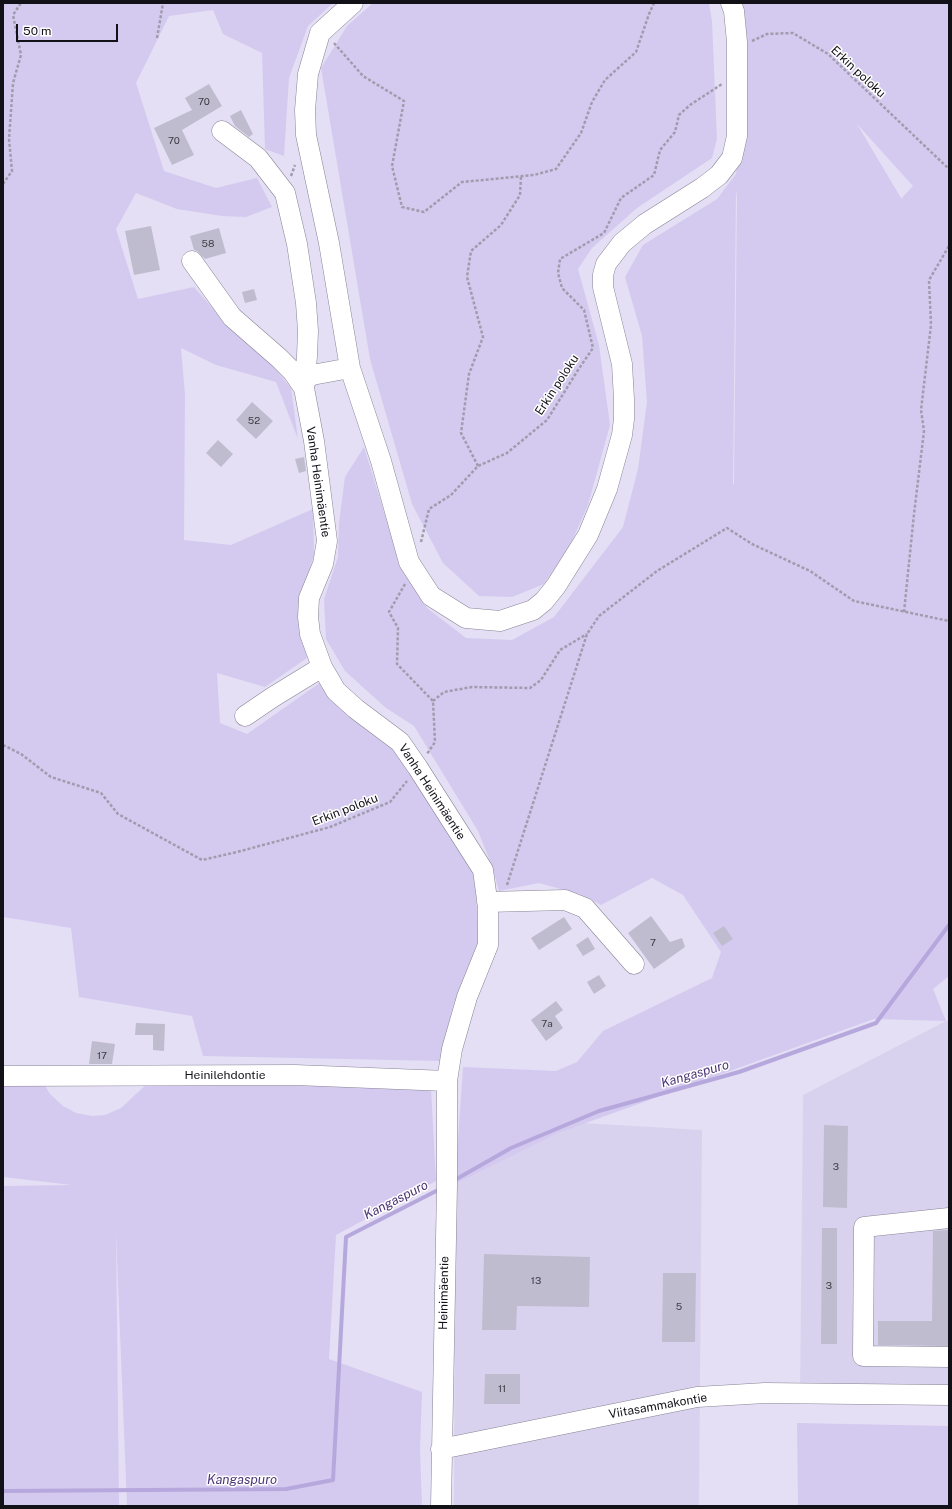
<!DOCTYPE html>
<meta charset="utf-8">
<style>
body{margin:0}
#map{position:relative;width:952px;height:1509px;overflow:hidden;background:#e4dff4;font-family:"Public Sans",sans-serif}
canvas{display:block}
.frame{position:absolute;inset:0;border:4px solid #131118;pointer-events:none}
.scale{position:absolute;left:16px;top:24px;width:102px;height:18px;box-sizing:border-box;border:2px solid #131118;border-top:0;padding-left:5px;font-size:12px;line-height:14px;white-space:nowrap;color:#131118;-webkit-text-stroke:3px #fff;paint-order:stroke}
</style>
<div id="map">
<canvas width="952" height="1509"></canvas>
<div class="frame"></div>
<div class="scale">50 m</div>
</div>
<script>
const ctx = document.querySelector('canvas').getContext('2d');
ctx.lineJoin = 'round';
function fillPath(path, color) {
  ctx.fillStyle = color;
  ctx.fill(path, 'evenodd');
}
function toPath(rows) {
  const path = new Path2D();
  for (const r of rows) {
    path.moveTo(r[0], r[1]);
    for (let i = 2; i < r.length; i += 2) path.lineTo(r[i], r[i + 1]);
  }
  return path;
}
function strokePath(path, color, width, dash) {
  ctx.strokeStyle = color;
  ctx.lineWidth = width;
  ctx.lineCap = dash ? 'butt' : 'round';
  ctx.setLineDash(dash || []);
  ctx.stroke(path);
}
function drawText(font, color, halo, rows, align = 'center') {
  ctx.font = font + ' "Public Sans",sans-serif';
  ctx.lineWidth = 3;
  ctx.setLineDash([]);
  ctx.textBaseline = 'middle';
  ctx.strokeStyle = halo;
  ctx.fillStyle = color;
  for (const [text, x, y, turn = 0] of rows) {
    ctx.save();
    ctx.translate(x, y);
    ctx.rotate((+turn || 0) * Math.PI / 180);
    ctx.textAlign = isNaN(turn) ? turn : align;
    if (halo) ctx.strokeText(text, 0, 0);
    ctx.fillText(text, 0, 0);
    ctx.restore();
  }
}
const built = toPath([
 [946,1021,949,1021,949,1403,800,1399,803,1095],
 [564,1122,702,1130,699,1506,454,1506,455,1184]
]);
const green = toPath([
 [3,3,333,3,308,26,289,78,284,156,265,149,262,53,223,34,213,10,169,16,136,83,164,171,216,188,257,178,272,207,246,217,222,216,177,209,136,193,116,229,138,299,194,287,230,328,264,356,291,388,298,439,276,382,216,365,181,348,185,395,184,540,231,545,313,509,314,555,298,609,307,658,265,687,217,673,220,723,247,734,321,682,340,709,389,744,405,766,475,876,479,944,453,1006,440,1061,203,1056,192,1016,79,997,71,928,3,917],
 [373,3,709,3,712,21,717,139,712,158,637,208,592,248,578,269,599,345,610,425,588,505,569,548,544,584,512,597,479,596,443,563,412,504,370,359,321,68,347,26],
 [740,3,949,3,949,976,933,989,946,1021,874,1019,558,1133,455,1184,463,1067,556,1071,577,1062,603,1031,712,978,721,952,683,895,652,878,601,905,579,894,539,883,499,891,492,866,478,831,414,726,386,708,345,671,326,639,324,599,338,557,339,523,345,477,364,447,399,561,427,608,466,638,512,640,554,617,623,527,638,469,647,402,642,336,625,277,643,245,717,199,736,174,742,131],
 [857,124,913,186,901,199,901,198],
 [736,190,737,198,734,484,733,484],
 [3,1081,43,1082,50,1094,63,1106,76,1113,92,1116,105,1115,121,1108,149,1082,295,1083,431,1088,436,1181,336,1235,329,1359,422,1392,420,1449,422,1506,127,1506,116,1233,119,1506,3,1506,3,1186,72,1185,3,1177],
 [797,1423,949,1426,949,1506,798,1506]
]);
const stream = toPath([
 [453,1181,511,1148,599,1111,739,1072,876,1023,949,925],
 [3,1491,286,1489,333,1480,346,1237,442,1188]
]);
const building = toPath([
 [209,84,222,106,182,130,194,155,172,165,154,128,192,110,185,98],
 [241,110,253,134,249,137,235,126,230,116],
 [151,226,160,270,134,275,125,231],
 [219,228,226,253,205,259,197,251,194,250,190,236],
 [254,289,257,300,245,303,242,292],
 [252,402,273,421,256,439,236,420],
 [218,440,233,454,221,467,206,453],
 [304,457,306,471,299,473,295,459],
 [651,916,670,942,682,938,685,947,654,969,628,933],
 [564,917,572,929,539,950,531,938],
 [724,926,733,939,722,946,713,933],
 [588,937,595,949,583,956,576,945],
 [599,975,606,986,594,994,587,982],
 [556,1001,563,1010,555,1016,563,1028,546,1041,531,1020],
 [136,1023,165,1024,164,1051,153,1050,153,1035,135,1035],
 [92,1041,115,1044,112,1064,89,1064],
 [824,1125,848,1126,847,1208,823,1207],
 [822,1228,837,1228,837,1344,821,1344],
 [949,1230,949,1346,878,1345,878,1321,932,1321,933,1231],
 [484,1254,590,1257,589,1307,517,1306,516,1330,482,1330],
 [663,1273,696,1273,695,1342,662,1342],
 [485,1374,520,1374,520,1404,484,1404]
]);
const path = toPath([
 [157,38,163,3],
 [752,41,767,34,793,33,828,54,949,169],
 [334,43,363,76,404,101,392,166,402,207,424,212,462,182,534,175,556,169,581,133,592,102,605,80,636,52,649,14,654,3],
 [291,176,295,165],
 [3,184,12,171,9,139,13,83,21,55,13,15,21,3],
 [478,466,461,433,469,374,483,337,467,277,471,251,501,225,520,195,521,177],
 [421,542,429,509,451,495,478,466,507,453,547,420,578,370,593,348,584,310,562,288,558,273,560,259,604,233,621,198,654,175,660,150,675,132,679,115,690,105,722,84],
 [405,584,389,612,398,628,397,664,433,701,435,742,427,754],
 [904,612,914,514,924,431,921,410,931,325,929,280,949,246],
 [433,701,444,692,472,687,530,688,541,680,560,650,587,634],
 [3,745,21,754,51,777,101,793,118,814,202,860,237,852,330,827,390,802,407,781],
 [507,885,587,634,599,616,657,571,727,528,752,544,810,571,854,601,949,621]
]);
const minor = toPath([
 [353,3,320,33,308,74,305,110,306,135,329,243,350,368,381,461,409,562,431,596,466,618,500,621,533,610,544,601,556,586,588,535,607,489,622,435,624,419,624,399,622,364,603,287,603,275,606,264,622,243,645,224,702,188,719,175,732,158,737,136,737,42,734,11,731,3],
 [222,131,258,158,285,193,297,244,306,303,308,331,307,356,304,388,314,441,327,541,323,564,309,598,308,617,310,634,322,667,336,691,356,709,400,742,418,768,483,870,488,907,488,945,467,997,452,1049,447,1081,447,1185,441,1506],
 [192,261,232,317,279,358,293,372,304,388],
 [304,381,312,375,350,368],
 [245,716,273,697,322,667],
 [487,902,565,900,585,908,634,964],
 [3,1076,295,1075,447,1081],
 [949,1218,864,1227,863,1356,949,1357],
 [441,1449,697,1397,765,1393,949,1395]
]);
const numberNames = [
 ["70",204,102],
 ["70",174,141],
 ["58",208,244],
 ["52",254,421],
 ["7",653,943],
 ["7a",547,1024],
 ["17",102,1056],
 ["3",836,1167],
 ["13",536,1281],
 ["3",829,1286],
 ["5",679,1307],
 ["11",502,1389]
];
const streetNames = [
 ["Erkin poloku",858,72,43],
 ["Erkin poloku",557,385,-57],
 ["Vanha Heinimäentie",318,482,82],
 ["Vanha Heinimäentie",432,792,57],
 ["Erkin poloku",345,810,-21],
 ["Heinilehdontie",225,1075],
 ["Heinimäentie",444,1293,-89],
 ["Viitasammakontie",658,1406,-10]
];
const waterNames = [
 ["Kangaspuro",695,1074,-16],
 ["Kangaspuro",396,1200,-27],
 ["Kangaspuro",242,1480]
];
fillPath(built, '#d9d2ee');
fillPath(green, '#d4caef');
strokePath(stream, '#b6a8dc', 4);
fillPath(building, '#c0bccf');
strokePath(minor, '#888395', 21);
strokePath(path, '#a09cad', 2.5, [3, 2]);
strokePath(minor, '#fff', 20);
drawText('10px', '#3e3c46', null, numberNames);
drawText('12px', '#131118', '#fff', streetNames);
drawText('italic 13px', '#4c3676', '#fff', waterNames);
</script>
